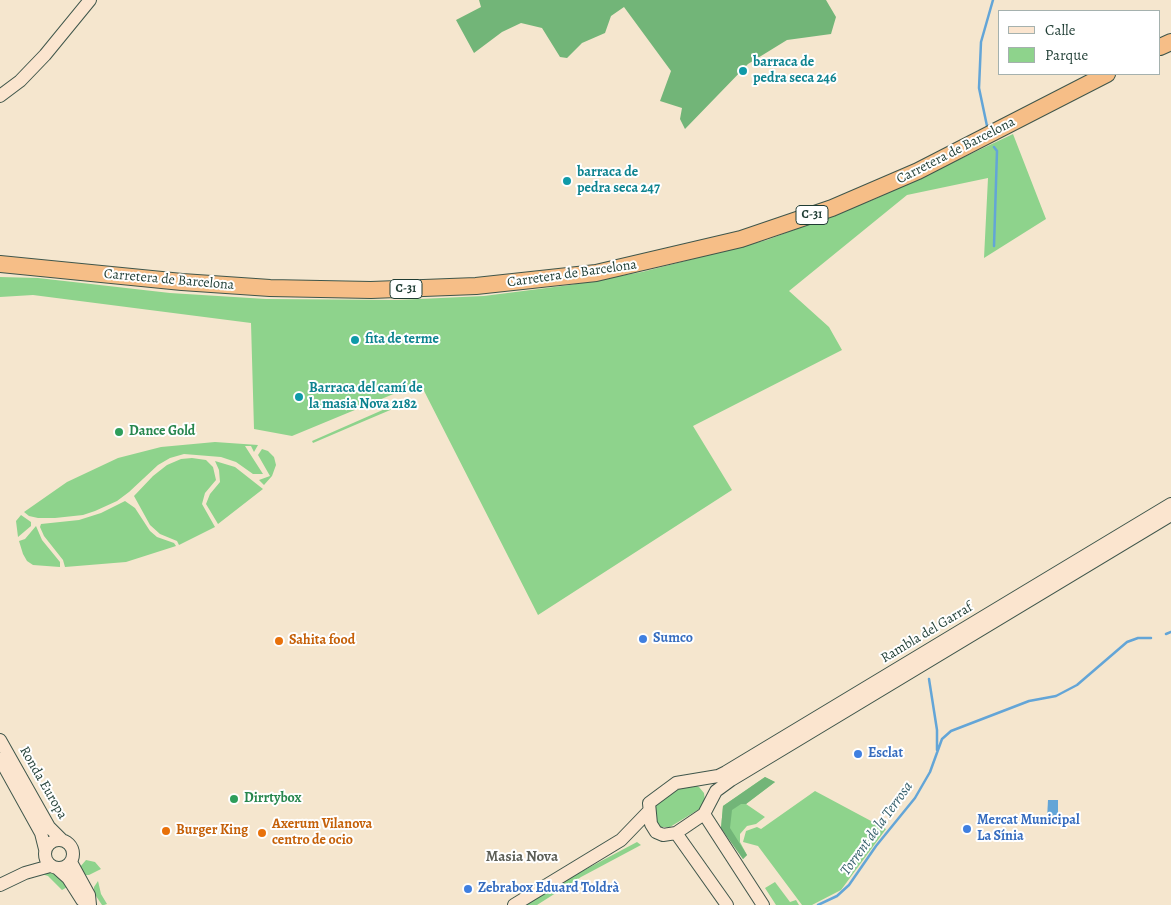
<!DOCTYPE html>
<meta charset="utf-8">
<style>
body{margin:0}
#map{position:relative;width:1171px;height:905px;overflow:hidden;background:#f5e6ce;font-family:Alegreya,serif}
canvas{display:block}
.legend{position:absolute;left:998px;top:10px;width:162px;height:65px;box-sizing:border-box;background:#fff;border:1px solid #a5b1ae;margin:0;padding:6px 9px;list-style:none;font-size:15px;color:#1f3d34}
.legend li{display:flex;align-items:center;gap:10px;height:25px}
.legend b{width:25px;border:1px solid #a5b1ae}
</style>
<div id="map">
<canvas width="1171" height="905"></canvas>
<ul class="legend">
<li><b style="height:6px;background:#fbe5cf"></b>Calle</li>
<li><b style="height:14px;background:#8ed38c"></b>Parque</li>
</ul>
</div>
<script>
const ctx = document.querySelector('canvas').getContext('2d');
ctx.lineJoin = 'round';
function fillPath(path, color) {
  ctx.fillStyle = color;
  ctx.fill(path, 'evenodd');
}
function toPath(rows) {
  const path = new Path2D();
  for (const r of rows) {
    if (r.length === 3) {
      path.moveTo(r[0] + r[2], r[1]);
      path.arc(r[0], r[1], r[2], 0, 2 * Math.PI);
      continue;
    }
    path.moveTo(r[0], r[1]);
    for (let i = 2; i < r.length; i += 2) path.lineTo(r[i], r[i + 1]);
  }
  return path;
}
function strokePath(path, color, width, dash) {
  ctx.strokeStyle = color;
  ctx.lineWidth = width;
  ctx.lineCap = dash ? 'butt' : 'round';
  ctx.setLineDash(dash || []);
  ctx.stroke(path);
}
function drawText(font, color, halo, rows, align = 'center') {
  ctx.font = font + ' Alegreya,serif';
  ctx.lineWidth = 4;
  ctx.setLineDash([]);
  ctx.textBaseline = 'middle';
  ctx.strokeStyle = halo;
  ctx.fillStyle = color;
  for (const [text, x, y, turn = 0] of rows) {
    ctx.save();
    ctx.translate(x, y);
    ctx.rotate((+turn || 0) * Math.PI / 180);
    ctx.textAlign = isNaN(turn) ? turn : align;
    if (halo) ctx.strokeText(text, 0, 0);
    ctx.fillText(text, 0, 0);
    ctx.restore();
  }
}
const green = toPath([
 [1013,134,1046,219,984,258,988,178,907,195,789,291,829,327,842,350,693,426,732,490,538,615,420,383,292,436,254,429,251,323,33,295,0,297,0,277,38,278,170,293,266,299,398,300,484,296,570,285,642,272,767,240,875,199],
 [394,405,395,408,362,422,313,443,312,441],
 [215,442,258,445,254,452,251,446,245,446,263,474,253,474,236,462,221,457,184,454,170,458,158,465,129,492,117,501,95,511,83,515,55,518,38,518,29,516,24,512,67,482,118,458,161,447],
 [262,449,268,451,274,457,276,465,272,476,264,485,259,480,270,476,258,455],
 [192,458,206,460,213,467,216,480,205,493,202,504,215,527,179,545,177,541,160,534,150,525,134,496,153,476,167,465,181,459],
 [215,461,235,467,263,489,218,524,206,504,210,494,220,482,219,470],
 [125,501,135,508,150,531,157,537,174,543,176,546,126,562,65,567,63,560,44,536,40,527,41,524,79,520,101,513],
 [21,515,31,522,31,526,18,537,16,521],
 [36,526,42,540,60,562,60,567,33,565,27,561,23,554,19,541,25,539],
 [765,777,775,782,746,804,765,817,756,824,747,826,740,834,740,842,747,855,743,859,721,828,723,806],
 [692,784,699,787,704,793,705,801,701,808,670,827,658,827,651,810,655,805,684,785],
 [815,791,886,829,841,890,812,905,802,905,758,846,743,842,746,831,757,827,761,829],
 [637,842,641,845,581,877,537,905,526,905,575,875],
 [86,860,95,862,101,869,89,875,85,875,80,867],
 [50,872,58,875,69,886,62,890,48,876,38,873],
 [98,881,101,894,107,904,104,905,102,905,94,893,94,887],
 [775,882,790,902,796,900,799,905,776,905,765,888]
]);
const forest = toPath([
 [479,0,826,0,836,17,831,34,787,40,748,64,685,129,680,119,682,108,660,101,671,71,624,7,611,16,605,33,582,43,567,58,560,57,542,28,521,23,502,32,474,53,456,20,481,7],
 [765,777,775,782,746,804,741,804,732,810,730,828,747,855,743,859,721,828,723,806]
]);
const water = toPath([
 [1048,800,1058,800,1058,820,1047,819]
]);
const stream = toPath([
 [987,126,979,88,981,42,993,0],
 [994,246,997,151,994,147],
 [1166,634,1171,632],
 [929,679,937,730,937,750],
 [818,905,837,896,849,885,876,846,915,798,930,772,942,739,951,731,1029,701,1056,696,1077,685,1127,642,1138,638,1151,638]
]);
const secondary = toPath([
 [0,96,20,81,45,55,90,0],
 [1171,504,726,772,718,776,676,783,649,803,651,824,656,832,663,835,676,833,704,814,716,791,731,780,1171,515],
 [0,740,49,827,62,840],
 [0,759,41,833,45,849],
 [704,814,763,905],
 [676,833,727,905],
 [59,854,14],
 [71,862,89,895,90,905],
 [58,869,68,878,82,900,89,903],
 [0,885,25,873,50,866],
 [514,905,621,840,648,812]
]);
const highway = toPath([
 [1160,47,1171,42],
 [0,264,182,282,270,288,371,290,476,286,596,273,741,239,832,208,918,171,1107,74]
]);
const markers = [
 [743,71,5,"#0f9aa8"],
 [567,181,5,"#0f9aa8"],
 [355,340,5,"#0f9aa8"],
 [299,397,5,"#0f9aa8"],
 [119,432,5,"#2e9e5b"],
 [643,639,5,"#3f7fe0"],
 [279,641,5,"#e8710a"],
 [858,754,5,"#3f7fe0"],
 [234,799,5,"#2e9e5b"],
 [967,829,5,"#3f7fe0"],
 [166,831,5,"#e8710a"],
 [262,833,5,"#e8710a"],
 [468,889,5,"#3f7fe0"]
];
const shields = [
 [812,215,32],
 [406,289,32]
];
const shieldNames = [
 ["C-31",812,215],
 ["C-31",406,289]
];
const cultureNames = [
 ["barraca de",753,63],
 ["pedra seca 246",753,79],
 ["barraca de",577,173],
 ["pedra seca 247",577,189],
 ["fita de terme",365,340],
 ["Barraca del camí de",309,389],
 ["la masia Nova 2182",309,405]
];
const streetNames = [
 ["Carretera de Barcelona",956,151,-27],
 ["Carretera de Barcelona",572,274,-8],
 ["Carretera de Barcelona",169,280,5],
 ["Rambla del Garraf",927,633,-31],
 ["Ronda Europa",43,783,60]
];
const leisureNames = [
 ["Dance Gold",129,432],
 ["Dirrtybox",244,799]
];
const shopNames = [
 ["Sumco",653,639],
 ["Esclat",868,754],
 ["Mercat Municipal",977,821],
 ["La Sínia",977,837],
 ["Zebrabox Eduard Toldrà",478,889]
];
const foodNames = [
 ["Sahita food",289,641],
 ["Axerum Vilanova",272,825],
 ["centro de ocio",272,841],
 ["Burger King",176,831]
];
const waterNames = [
 ["Torrent de la Terrosa",877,829,-54]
];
const neighbourhoodNames = [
 ["Masia Nova",522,857]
];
fillPath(green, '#8ed38c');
fillPath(forest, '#72b578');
fillPath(water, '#63a5d7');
strokePath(stream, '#63a5d7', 2.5);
strokePath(secondary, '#3f564b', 14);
strokePath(highway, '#3f564b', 18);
strokePath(secondary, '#fbe5cf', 12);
strokePath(highway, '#f6be87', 16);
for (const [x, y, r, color] of markers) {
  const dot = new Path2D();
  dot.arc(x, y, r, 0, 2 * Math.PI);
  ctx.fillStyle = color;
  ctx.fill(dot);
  strokePath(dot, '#fff', 2);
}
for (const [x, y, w] of shields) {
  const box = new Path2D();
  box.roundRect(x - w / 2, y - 9.5, w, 19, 4);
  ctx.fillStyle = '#fff';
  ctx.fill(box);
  strokePath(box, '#1f3d34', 1);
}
drawText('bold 12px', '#1f3d34', null, shieldNames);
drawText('bold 14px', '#0d838f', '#fff', cultureNames, 'left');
drawText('14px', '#1f3d34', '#fff', streetNames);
drawText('bold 14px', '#27864d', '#fff', leisureNames, 'left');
drawText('bold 14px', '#366cbe', '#fff', shopNames, 'left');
drawText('bold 14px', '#c56008', '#fff', foodNames, 'left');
drawText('italic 15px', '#37616d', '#fff', waterNames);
drawText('bold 15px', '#5c5e56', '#fff', neighbourhoodNames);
</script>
